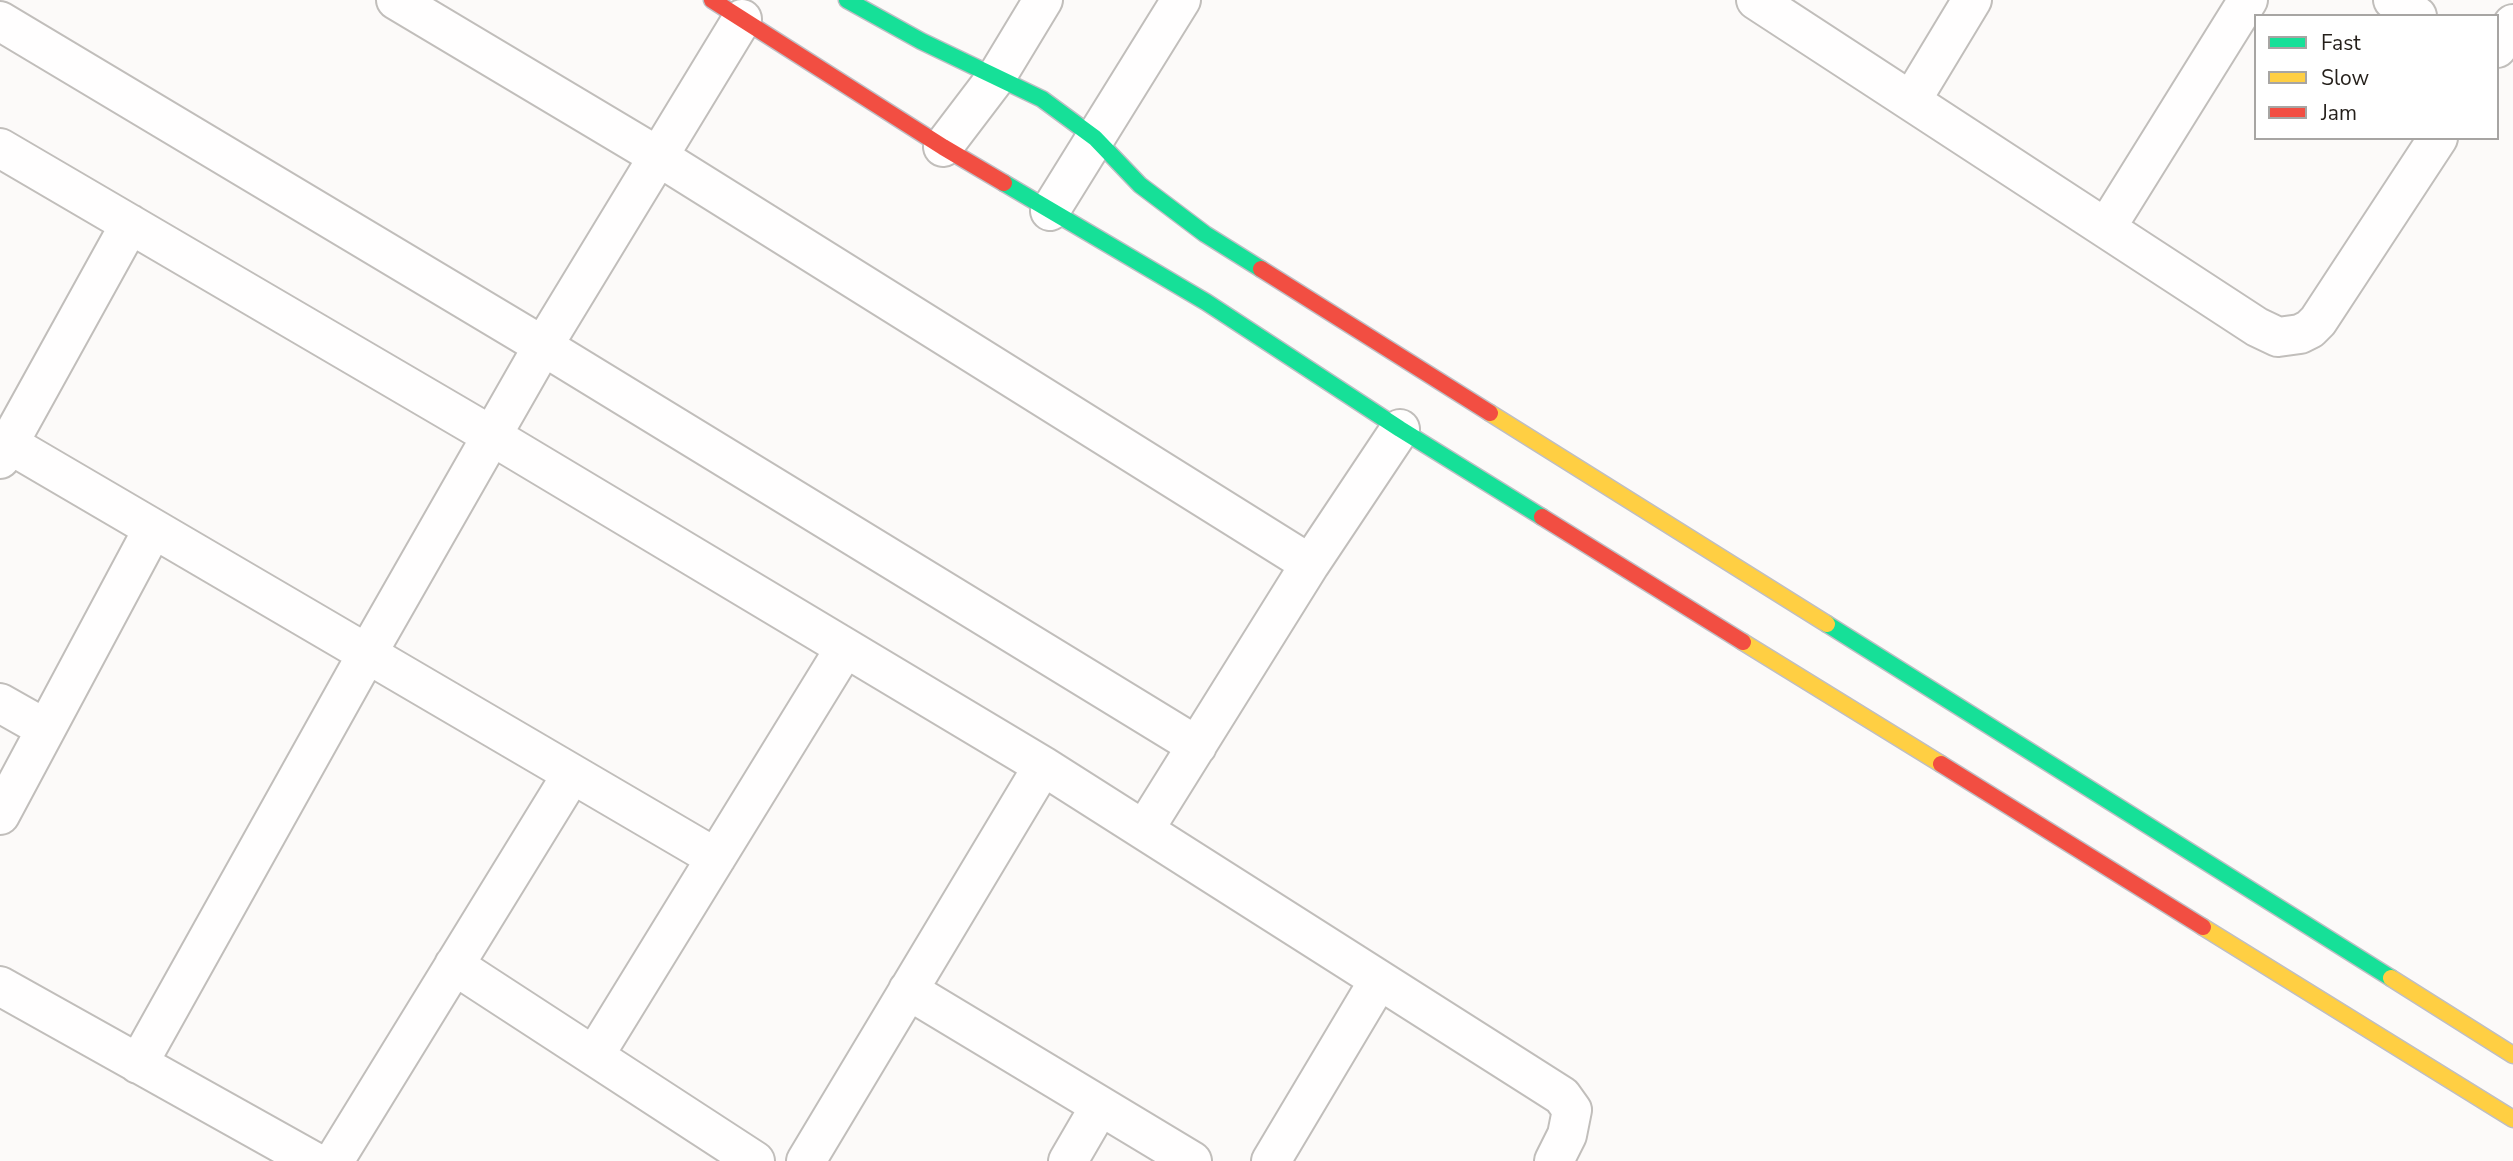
<!DOCTYPE html>
<style>
body{margin:0}
#map{position:relative;width:2513px;height:1161px;overflow:hidden;background:#fcfaf9;font-family:"Nunito Sans",sans-serif}
canvas{display:block}
.legend{position:absolute;left:2254px;top:14px;width:245px;height:126px;box-sizing:border-box;background:#fff;border:2px solid #a7a5a3;margin:0;padding:9px 12px;list-style:none;font-size:21px;color:#241f1a}
.legend li{display:flex;align-items:center;gap:14px;height:35px}
.legend b{width:35px;border:2px solid #a7a5a3}
</style>
<div id="map">
<canvas width="2513" height="1161"></canvas>
<ul class="legend">
<li><b style="height:9px;background:#16e098"></b>Fast</li>
<li><b style="height:9px;background:#ffcf43"></b>Slow</li>
<li><b style="height:9px;background:#f24e42"></b>Jam</li>
</ul>
</div>
<script>
const ctx = document.querySelector('canvas').getContext('2d');
ctx.lineJoin = 'round';
function toPath(rows) {
  const path = new Path2D();
  for (const r of rows) {
    path.moveTo(r[0], r[1]);
    for (let i = 2; i < r.length; i += 2) path.lineTo(r[i], r[i + 1]);
  }
  return path;
}
function strokePath(path, color, width, dash) {
  ctx.strokeStyle = color;
  ctx.lineWidth = width;
  ctx.lineCap = dash ? 'butt' : 'round';
  ctx.setLineDash(dash || []);
  ctx.stroke(path);
}
const street = toPath([
 [396,0,659,157,1310,564],
 [1756,0,2257,327,2278,337,2300,334,2310,329,2318,321,2438,138],
 [2393,0,2417,16],
 [0,21,543,346,1197,746],
 [2497,48,2513,24],
 [1911,101,1972,0],
 [943,147,997,76,1043,0],
 [0,148,492,436,1043,766,1562,1096,1572,1110,1567,1135,1554,1161],
 [1050,211,1181,0],
 [2106,228,2248,0],
 [9,444,716,858],
 [0,459,130,224],
 [0,703,46,729],
 [0,815,153,529],
 [1144,830,1310,564,1400,429],
 [454,965,755,1161],
 [0,986,313,1161],
 [908,990,1192,1161],
 [594,1056,845,648],
 [138,1064,367,654,543,346,742,19],
 [334,1161,572,774],
 [806,1161,1043,766],
 [1068,1161,1100,1106],
 [1271,1161,1379,980]
]);
const fast = toPath([
 [847,0,921,41,1042,99,1095,138,1140,185,1205,234,1261,269],
 [1004,183,1206,302,1400,429,1542,517],
 [1827,624,2391,978]
]);
const slow = toPath([
 [1490,413,1827,624],
 [1743,642,1941,764],
 [2203,927,2513,1119],
 [2391,978,2513,1055]
]);
const jam = toPath([
 [712,0,943,147,1004,183],
 [1261,269,1490,413],
 [1542,517,1743,642],
 [1941,764,2203,927]
]);
strokePath(street, '#c1bebb', 42);
strokePath(fast, '#bebec4', 19);
strokePath(slow, '#bebec4', 19);
strokePath(jam, '#bebec4', 19);
strokePath(street, '#fffefe', 38);
strokePath(fast, '#16e098', 16);
strokePath(slow, '#ffcf43', 16);
strokePath(jam, '#f24e42', 16);
</script>
